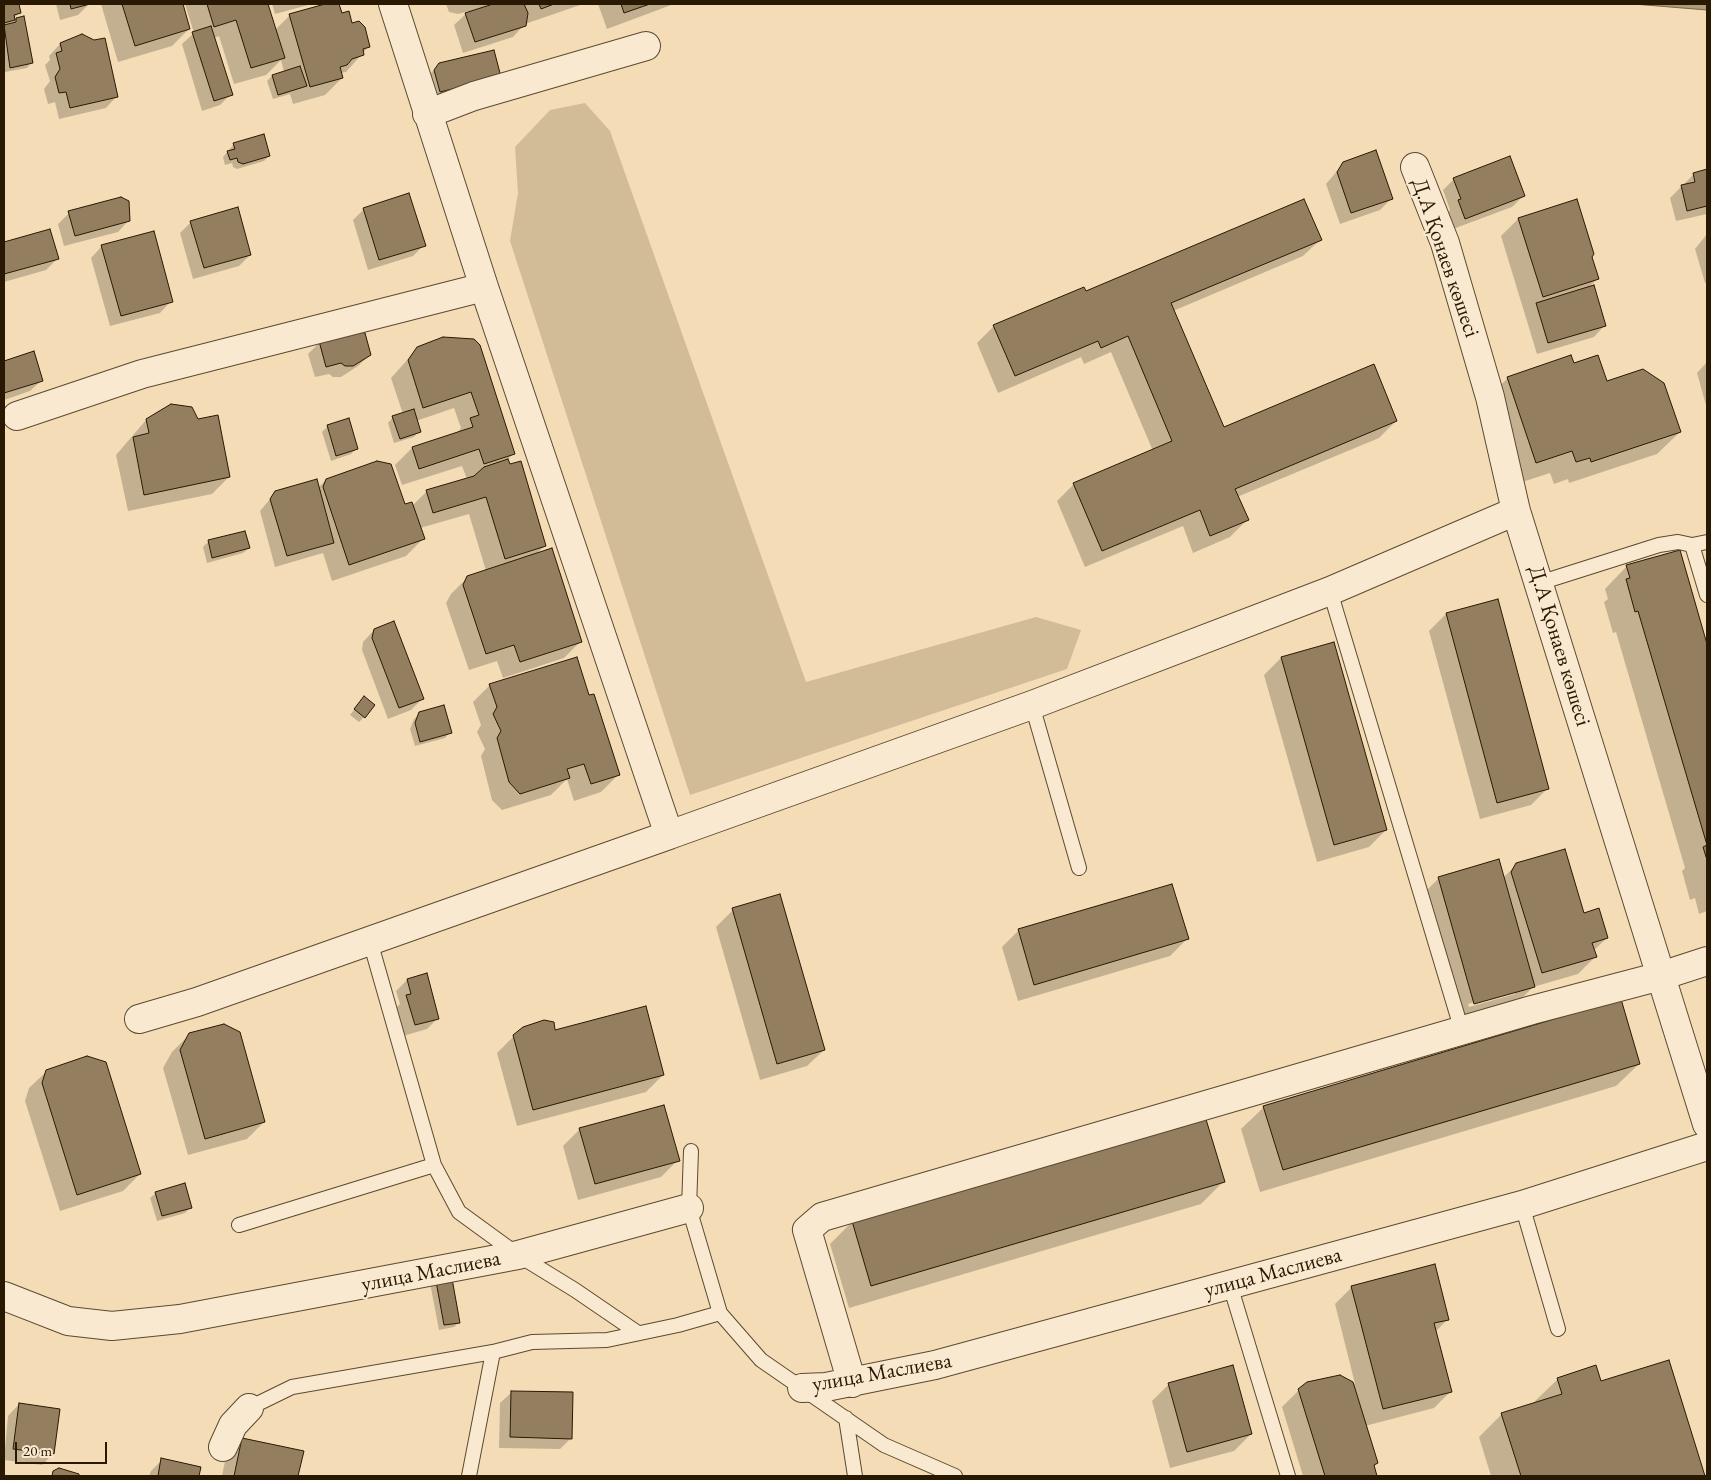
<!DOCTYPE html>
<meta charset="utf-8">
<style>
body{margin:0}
#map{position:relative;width:1711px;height:1480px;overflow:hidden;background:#f4ddb6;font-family:"EB Garamond",serif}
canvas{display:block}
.frame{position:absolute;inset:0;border:5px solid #291802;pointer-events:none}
.scale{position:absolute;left:15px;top:1442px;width:92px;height:22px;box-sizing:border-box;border:2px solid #291802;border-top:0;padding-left:6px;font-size:15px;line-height:18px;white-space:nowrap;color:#291802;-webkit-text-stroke:4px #f8e9d0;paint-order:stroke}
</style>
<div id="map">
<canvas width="1711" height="1480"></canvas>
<div class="frame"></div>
<div class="scale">20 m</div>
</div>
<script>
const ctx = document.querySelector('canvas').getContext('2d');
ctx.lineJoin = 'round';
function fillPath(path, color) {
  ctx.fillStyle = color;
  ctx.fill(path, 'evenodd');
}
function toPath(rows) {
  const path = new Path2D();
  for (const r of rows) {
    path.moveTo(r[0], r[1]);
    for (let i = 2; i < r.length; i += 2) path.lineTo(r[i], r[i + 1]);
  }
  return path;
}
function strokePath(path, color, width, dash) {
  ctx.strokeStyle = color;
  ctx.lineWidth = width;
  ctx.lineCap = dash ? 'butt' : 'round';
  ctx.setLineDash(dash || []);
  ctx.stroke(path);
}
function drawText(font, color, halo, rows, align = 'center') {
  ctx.font = font + ' "EB Garamond",serif';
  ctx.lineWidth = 4.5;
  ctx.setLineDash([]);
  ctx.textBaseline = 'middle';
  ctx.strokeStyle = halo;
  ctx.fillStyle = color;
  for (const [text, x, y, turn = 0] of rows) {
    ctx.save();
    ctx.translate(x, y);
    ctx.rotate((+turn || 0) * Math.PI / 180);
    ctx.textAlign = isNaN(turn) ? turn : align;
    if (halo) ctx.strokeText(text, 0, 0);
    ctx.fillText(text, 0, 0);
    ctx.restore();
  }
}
const green = toPath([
 [585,103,610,131,806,682,1036,617,1081,630,1067,669,690,795,510,241,518,193,515,147,550,110]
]);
const water = toPath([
 [1633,4,1707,4,1707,10,1633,4]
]);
const shadow = toPath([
 [4,4,17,4,19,13,13,19,23,18,32,62,27,68,5,72],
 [56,4,89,4,78,15,60,20],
 [101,4,182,4,189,29,172,46,118,62],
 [185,4,267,4,275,30,290,15,329,4,338,4,341,15,369,46,346,72,341,73,342,78,325,95,293,104,290,94,273,99,267,81,272,76,284,72,281,60,266,75,234,84,219,36,214,38,231,94,220,105,202,111,182,44,194,33],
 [272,4,312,4,275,14],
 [446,4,583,4,525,24,513,37,463,53,454,25,469,11,458,14,449,12],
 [598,4,674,4,607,29],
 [60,44,117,96,106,108,59,119,55,102,48,104,44,89,50,81,45,65,50,60,49,56],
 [440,64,500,77,429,103,428,76],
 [234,144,269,156,264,161,237,169,233,167,232,163,225,165,223,157],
 [1344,163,1392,198,1380,210,1340,224,1326,184],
 [1707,171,1707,214,1676,221,1670,198,1694,174],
 [1454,179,1523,196,1512,207,1453,229,1447,213,1450,210,1443,190],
 [364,209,424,245,413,256,368,270,353,220],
 [69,213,129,220,118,232,64,246,58,224],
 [1518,219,1591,257,1597,279,1588,288,1605,325,1594,337,1537,354,1501,236],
 [191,222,250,255,239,266,193,279,180,233],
 [49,231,57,259,46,270,4,282,4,243],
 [1707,234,1707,282,1705,283,1695,249],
 [1320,240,1303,256,1173,311,1223,429,1396,421,1379,438,1237,497,1247,520,1230,537,1193,553,1183,526,1085,567,1057,501,1074,484,1153,451,1111,352,1084,364,1081,357,998,393,977,343,994,326,1085,292],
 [102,246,171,301,160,313,110,326,91,258],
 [443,338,514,453,507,460,545,546,536,554,581,641,564,658,503,678,497,661,469,670,446,603,451,594,468,577,486,571,469,514,420,528,423,539,406,556,332,581,323,553,275,567,260,511,276,492,318,488,326,480,404,506,412,506,427,491,467,479,462,466,402,485,395,465,412,448,456,434,461,428,454,408,416,421,419,431,414,437,394,443,388,423,393,417,403,414,391,378,418,348],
 [320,342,370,355,358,366,341,377,333,377,329,374,315,377,308,354],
 [33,353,42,380,30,391,4,400,4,362],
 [1707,362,1707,409,1697,373],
 [1573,365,1606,383,1680,432,1657,454,1569,483,1568,479,1554,484,1550,473,1513,485,1485,400,1508,378],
 [146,420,229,477,212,494,128,511,116,455],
 [328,426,356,449,351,454,331,461,322,432],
 [245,532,249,548,243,553,207,563,203,547,208,542],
 [1679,551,1707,649,1707,911,1699,914,1695,898,1690,900,1682,871,1685,868,1616,632,1613,633,1604,602,1608,599,1605,589,1627,566],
 [1497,600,1548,788,1531,805,1480,819,1429,631,1446,614],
 [374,630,422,699,411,710,388,719,362,650,363,642],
 [1281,658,1386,830,1369,847,1317,862,1264,675],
 [490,685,588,697,618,775,601,792,574,801,567,779,551,795,502,810,492,800,481,756,485,749,477,732,481,725,473,702],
 [359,703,364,717,359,722,350,715],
 [420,713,450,732,445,738,415,746,410,729,414,719],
 [1517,864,1583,915,1607,938,1593,951,1595,957,1578,974,1533,987,1517,1003,1457,1020,1422,895,1439,878,1503,878],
 [1515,991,1515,994,1469,1007,1468,1004],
 [733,910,824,1050,807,1066,760,1080,716,927],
 [1019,930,1187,939,1170,956,1018,1001,1002,947],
 [426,975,438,1018,427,1029,403,1036,396,1008,400,1004,396,991,407,980],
 [554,1032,663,1075,646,1092,517,1126,497,1053,514,1036],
 [189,1035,264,1122,247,1139,188,1155,163,1068,172,1052],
 [1639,1064,1616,1086,1260,1192,1241,1129,1264,1107],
 [47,1071,140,1174,123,1191,60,1211,25,1101,29,1088],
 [580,1129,678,1160,661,1177,578,1200,563,1146],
 [1223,1182,1201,1204,849,1308,830,1244,852,1222],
 [156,1193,191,1207,185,1213,157,1221,150,1198],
 [436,1277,459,1322,454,1327,439,1330,430,1283],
 [1352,1287,1448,1319,1435,1332,1451,1391,1434,1408,1365,1426,1377,1463,1373,1467,1376,1476,1303,1476,1282,1407,1299,1390,1340,1376,1355,1384,1335,1304],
 [1668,1362,1704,1476,1491,1476,1479,1437,1502,1414,1536,1404,1535,1401,1558,1379,1600,1383],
 [1169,1384,1251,1434,1234,1451,1170,1468,1152,1401],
 [512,1392,571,1438,560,1449,499,1448,500,1403],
 [19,1404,53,1454,42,1465,4,1460,8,1416],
 [243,1439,302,1452,297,1476,222,1476,226,1456],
 [162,1460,199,1468,198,1476,149,1476,151,1471]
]);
const building = toPath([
 [4,4,19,4,21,13,14,15,15,20,4,23,4,4],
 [70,4,90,4,71,9,70,4],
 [122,4,183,4,190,29,135,46,122,4],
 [207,4,268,4,285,58,251,68,236,20,214,27,207,4],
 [325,4,339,4,342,13,349,11,352,23,359,21,365,27,370,47,363,49,364,55,352,59,347,65,340,67,343,78,310,87,289,14,325,4],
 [493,4,524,4,528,13,526,26,475,42,465,13,493,4],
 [539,4,554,4,541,9,539,4],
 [621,4,650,4,624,13,621,4],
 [24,16,33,63,10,68,4,25,16,22,16,18,24,16],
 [211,26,233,95,214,101,192,32,211,26],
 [82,34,94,40,105,38,118,97,70,108,66,92,59,93,55,77,60,69,56,53,62,51,60,43,82,34],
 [494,50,501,77,440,92,434,70,439,63,494,50],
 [300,66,307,86,278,95,272,75,300,66],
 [264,134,270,156,243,164,238,162,237,158,230,160,227,151,235,149,233,143,264,134],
 [1376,150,1393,199,1351,213,1337,172,1343,162,1376,150],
 [1510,156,1525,196,1465,219,1458,200,1461,199,1453,178,1510,156],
 [1707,169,1707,206,1687,211,1681,185,1695,182,1693,173,1707,169],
 [409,193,426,246,379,260,363,208,409,193],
 [121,197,129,201,130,221,75,236,68,211,121,197],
 [1304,199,1322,240,1171,303,1224,427,1374,364,1397,421,1235,489,1249,520,1210,536,1200,510,1102,551,1073,483,1172,441,1128,336,1101,348,1098,341,1015,376,993,325,1084,287,1086,291,1304,199],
 [1577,199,1594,254,1592,257,1599,279,1543,297,1518,218,1577,199],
 [238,207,251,255,204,268,190,221,238,207],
 [50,229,59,259,4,274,4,242,50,229],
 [154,231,173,302,121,316,101,245,154,231],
 [1594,285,1606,326,1548,343,1536,303,1594,285],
 [357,331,365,333,371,355,353,366,345,366,341,363,326,367,319,341,357,331],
 [443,337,474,339,480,345,515,454,484,464,479,449,419,469,412,447,473,427,470,418,479,415,471,392,423,408,408,360,417,347,443,337],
 [34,351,43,381,4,393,4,361,34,351],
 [1571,355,1574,363,1598,355,1607,381,1643,369,1664,383,1681,432,1591,462,1590,458,1576,462,1572,451,1536,463,1507,377,1571,355],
 [171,404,192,407,198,419,218,415,230,477,144,495,133,437,149,433,146,419,171,404],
 [414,409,421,432,400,439,392,416,414,409],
 [349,418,358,449,336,456,327,425,349,418],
 [508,459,510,464,521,461,546,546,505,559,486,497,433,513,426,490,474,476,484,467,508,459],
 [377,461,391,464,405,504,412,502,425,539,349,565,323,487,326,479,377,461],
 [317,479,334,543,287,556,270,499,275,491,317,479],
 [245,531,250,548,212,558,208,540,245,531],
 [552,548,582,642,520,662,514,645,486,654,463,585,467,576,552,548],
 [1680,550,1707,644,1707,860,1703,847,1707,845,1638,611,1635,612,1626,579,1630,578,1626,565,1680,550],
 [1498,599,1549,789,1497,803,1446,613,1498,599],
 [394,621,424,699,399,708,372,638,374,629,394,621],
 [1334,642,1387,830,1334,845,1281,657,1334,642],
 [577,657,589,695,594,694,620,775,591,784,584,764,567,769,570,778,520,794,509,782,497,738,501,731,493,714,497,707,489,684,577,657],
 [364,696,375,705,365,718,354,709,364,696],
 [444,705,452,733,420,742,415,723,419,712,444,705],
 [1565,849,1584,913,1599,908,1608,938,1592,943,1597,957,1542,973,1511,872,1516,863,1565,849],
 [1499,859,1535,987,1474,1004,1438,877,1499,859],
 [1172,884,1189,939,1034,985,1018,929,1172,884],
 [780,894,825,1050,777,1064,732,908,780,894],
 [427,973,439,1019,415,1025,406,995,411,994,407,979,427,973],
 [1621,999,1640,1064,1283,1170,1263,1106,1621,999],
 [646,1006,664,1075,533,1110,513,1035,523,1027,544,1020,554,1022,555,1030,646,1006],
 [224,1024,240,1032,265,1122,205,1139,180,1050,189,1033,224,1024],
 [87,1056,106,1062,141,1174,77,1195,42,1083,46,1070,87,1056],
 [664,1105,680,1161,595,1184,579,1128,664,1105],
 [1205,1116,1225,1182,871,1286,852,1221,1205,1116],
 [185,1183,192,1208,162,1216,155,1192,185,1183],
 [1435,1264,1449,1320,1434,1323,1452,1392,1383,1409,1351,1286,1435,1264],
 [451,1273,460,1323,444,1325,435,1276,451,1273],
 [1669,1360,1705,1476,1521,1476,1501,1413,1562,1394,1557,1378,1596,1365,1601,1381,1669,1360],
 [1233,1365,1252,1434,1187,1452,1168,1383,1233,1365],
 [1340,1375,1353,1382,1378,1463,1374,1465,1377,1476,1325,1476,1298,1389,1307,1382,1340,1375],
 [511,1391,573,1392,572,1439,510,1437,511,1391],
 [19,1403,60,1409,54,1454,13,1449,19,1403],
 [242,1438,304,1451,298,1476,234,1476,242,1438],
 [161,1458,201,1467,199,1476,158,1476,161,1458],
 [59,1468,79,1474,79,1476,52,1476,53,1471,59,1468]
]);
const lane = toPath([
 [1692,545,1707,595],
 [1539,583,1659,545,1678,542,1692,545,1707,542],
 [1330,591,1462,1031],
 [1032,705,1079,868],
 [370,941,434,1165,459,1212,518,1255,575,1290,638,1333],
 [691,1151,689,1208,720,1313,761,1360,884,1445,955,1476],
 [1522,1205,1558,1329],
 [239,1225,434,1165],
 [1230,1285,1288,1476],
 [249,1408,292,1387,493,1352,532,1342,607,1340,678,1325,720,1313],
 [846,1418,855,1476],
 [469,1476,493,1352]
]);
const street = toPath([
 [393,4,484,287,669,835,1032,705,1330,591,1516,511],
 [427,114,474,96,646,46],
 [1415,167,1445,243,1490,397,1516,511,1707,1124],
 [17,416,142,374,484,287],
 [139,1019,197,1002,669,835],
 [4,1296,68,1321,112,1326,180,1319,518,1255,689,1208],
 [852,1383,807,1230,822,1217,1532,1010,1661,976,1707,961],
 [802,1388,826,1387,935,1365,1522,1205,1707,1146],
 [223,1447,233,1425,249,1408]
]);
const streetNames = [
 ["Д.А Қонаев көшесі",1445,258,71],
 ["Д.А Қонаев көшесі",1559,646,73],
 ["улица Маслиева",431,1272,-11],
 ["улица Маслиева",1273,1273,-15],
 ["улица Маслиева",882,1373,-10]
];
fillPath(green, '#d1bc97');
fillPath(water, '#af9a79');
strokePath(water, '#796649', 1);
fillPath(shadow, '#0003');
fillPath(building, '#937e60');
strokePath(building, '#291802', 1);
strokePath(lane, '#5c492f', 16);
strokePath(street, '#5c492f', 30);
strokePath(lane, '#f8e9d0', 14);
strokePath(street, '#f8e9d0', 28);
drawText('22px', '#291802', '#f8e9d0', streetNames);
</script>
